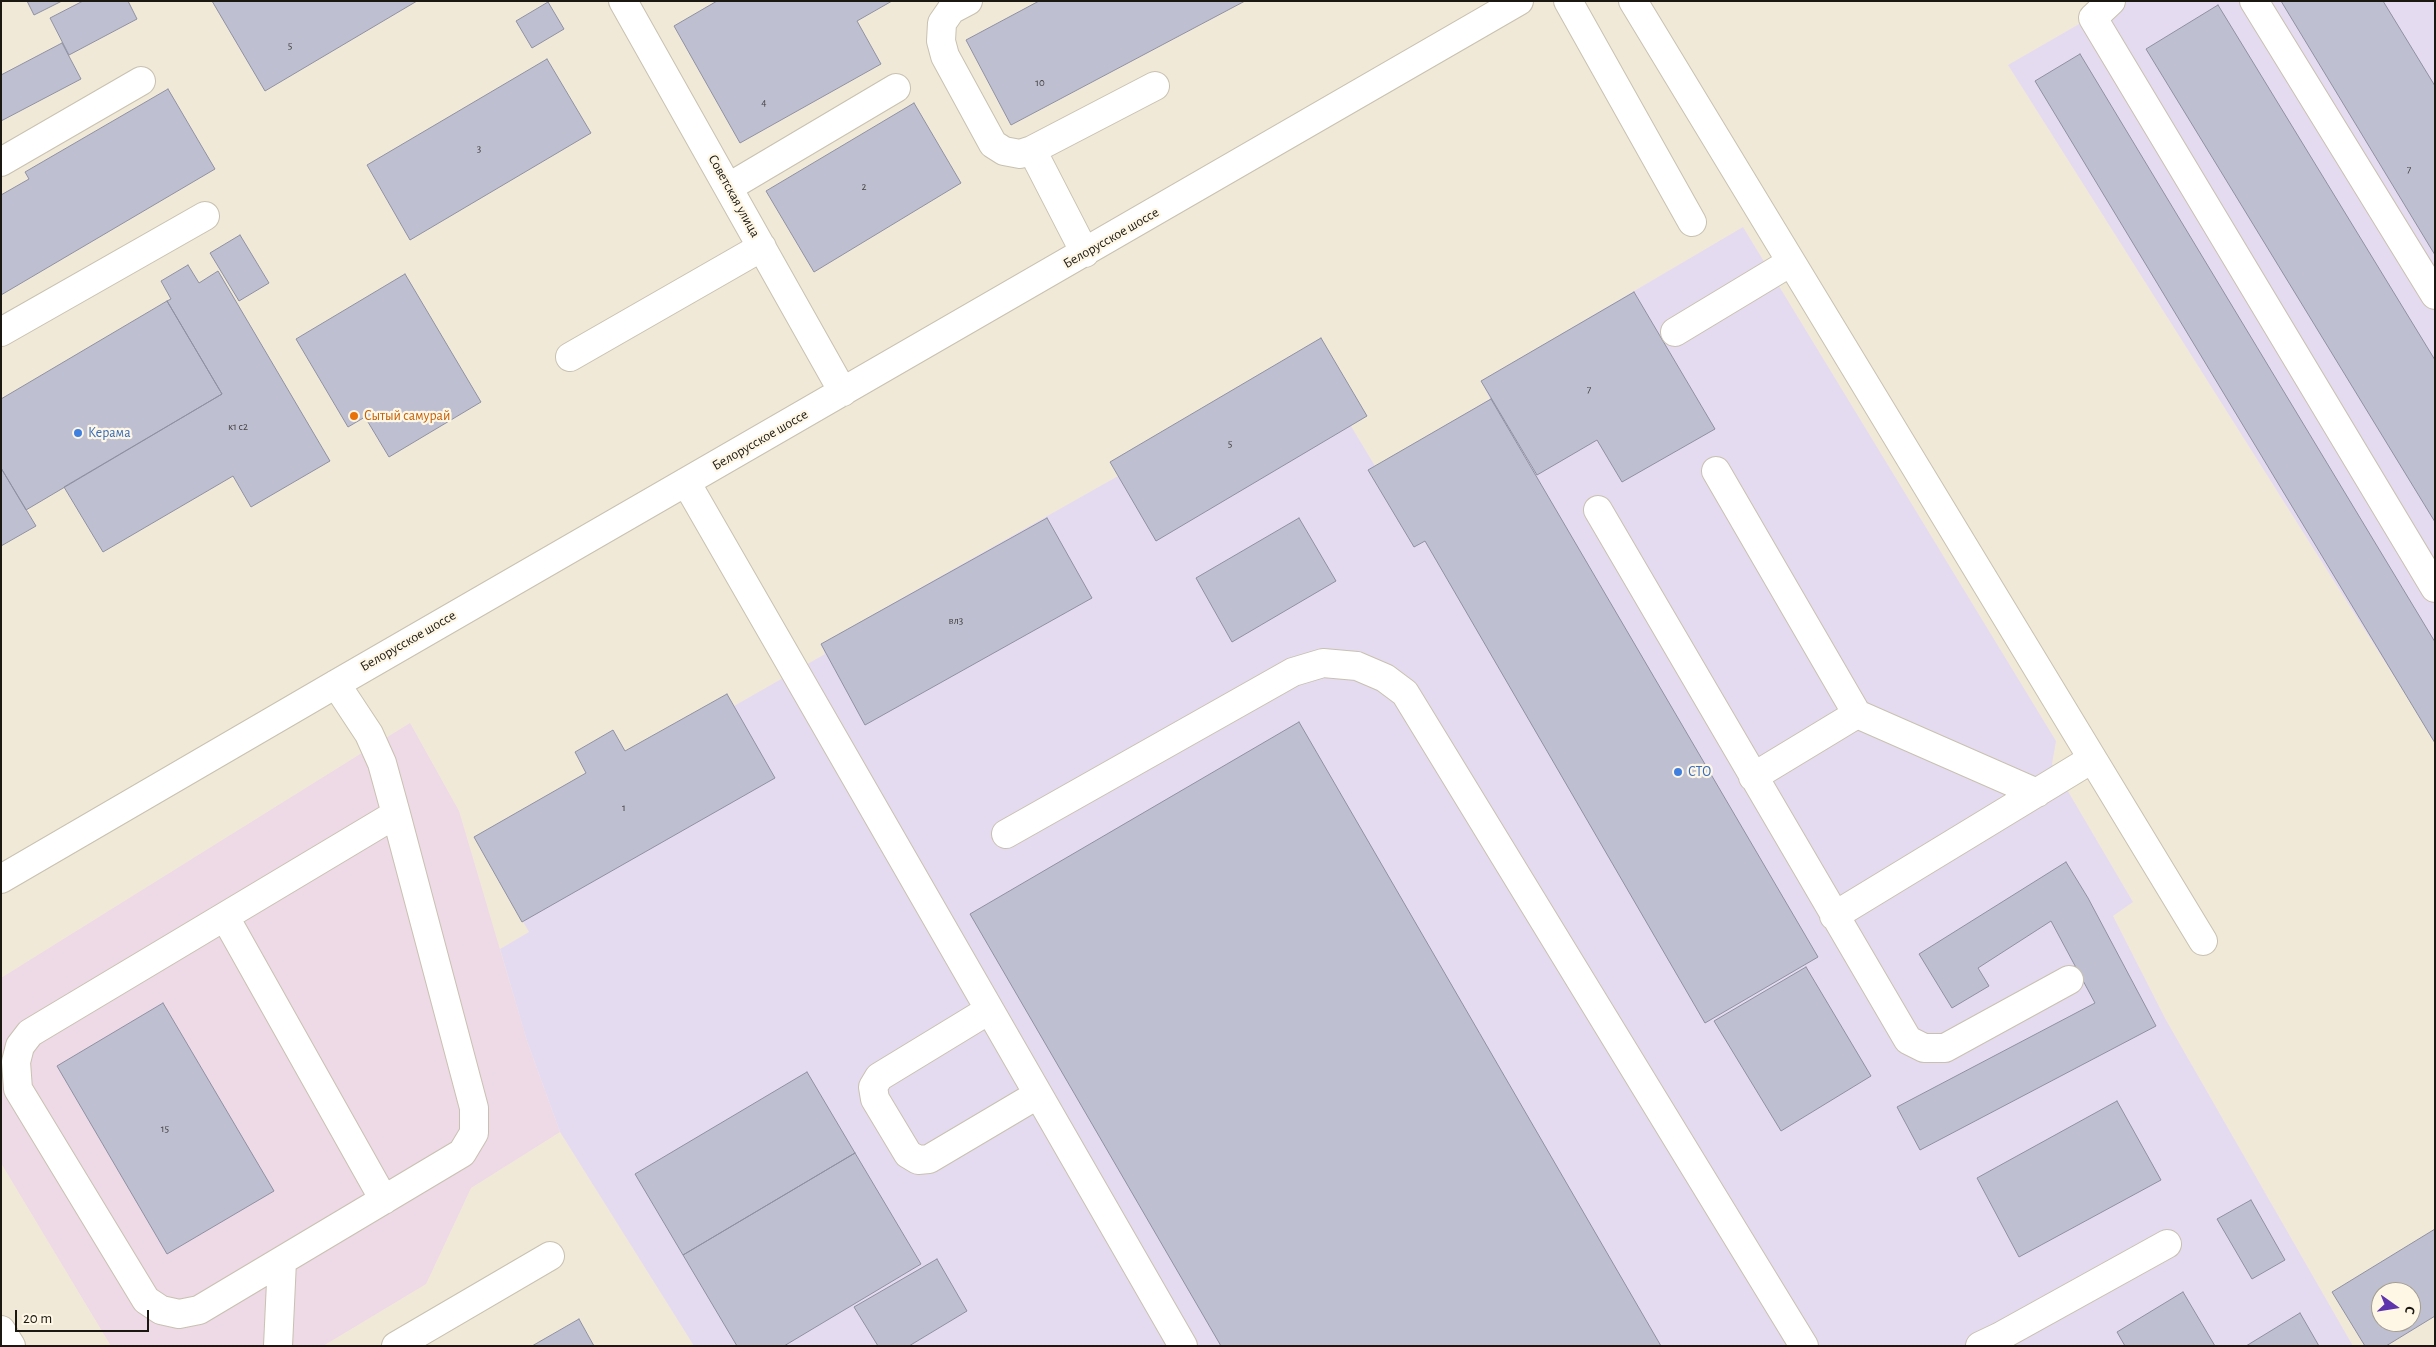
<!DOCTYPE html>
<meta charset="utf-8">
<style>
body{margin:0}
#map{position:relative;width:2436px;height:1347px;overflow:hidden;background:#f1e9d8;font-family:"Alegreya Sans",sans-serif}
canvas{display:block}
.frame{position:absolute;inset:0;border:2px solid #1b1812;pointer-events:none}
.north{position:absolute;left:2371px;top:1282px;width:50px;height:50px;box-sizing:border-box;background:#fff7e5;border:1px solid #a49e91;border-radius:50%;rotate:103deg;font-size:14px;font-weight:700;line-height:20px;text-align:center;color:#1b1812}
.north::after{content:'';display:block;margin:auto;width:18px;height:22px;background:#5f35ad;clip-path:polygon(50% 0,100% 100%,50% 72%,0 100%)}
.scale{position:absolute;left:15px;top:1310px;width:134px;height:22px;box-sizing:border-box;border:2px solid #1b1812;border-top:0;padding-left:6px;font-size:15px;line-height:18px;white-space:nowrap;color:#1b1812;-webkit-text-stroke:4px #fff7e5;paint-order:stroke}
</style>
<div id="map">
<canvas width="2436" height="1347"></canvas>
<div class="frame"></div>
<div class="north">С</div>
<div class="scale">20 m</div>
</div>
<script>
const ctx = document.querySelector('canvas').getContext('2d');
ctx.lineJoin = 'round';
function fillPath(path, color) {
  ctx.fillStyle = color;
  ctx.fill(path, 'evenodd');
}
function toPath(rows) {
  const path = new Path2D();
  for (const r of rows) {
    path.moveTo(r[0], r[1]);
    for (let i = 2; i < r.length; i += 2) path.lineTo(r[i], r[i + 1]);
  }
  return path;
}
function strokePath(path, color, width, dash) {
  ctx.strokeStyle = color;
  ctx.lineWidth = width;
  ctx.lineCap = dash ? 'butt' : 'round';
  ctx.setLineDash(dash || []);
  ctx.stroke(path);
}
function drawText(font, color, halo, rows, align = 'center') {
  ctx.font = font + ' "Alegreya Sans",sans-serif';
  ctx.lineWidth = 4.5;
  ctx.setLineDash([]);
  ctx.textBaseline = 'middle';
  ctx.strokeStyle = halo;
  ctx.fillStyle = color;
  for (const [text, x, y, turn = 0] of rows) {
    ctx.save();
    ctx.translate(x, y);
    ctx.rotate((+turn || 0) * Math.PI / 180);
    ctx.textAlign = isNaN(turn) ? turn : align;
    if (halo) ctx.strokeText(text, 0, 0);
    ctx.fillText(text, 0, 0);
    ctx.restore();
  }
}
const commercial = toPath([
 [410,723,459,811,527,1041,560,1132,471,1188,426,1284,323,1346,111,1346,1,1163,1,978]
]);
const industrial = toPath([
 [2119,1,2435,1,2435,741,2008,65],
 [1743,227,2056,741,2052,764,2133,902,2113,916,2166,1020,2353,1346,694,1346,560,1132,527,1041,500,949,529,932,474,837,727,694,734,706,825,654,821,644,1118,476,1110,462,1321,338,1367,416,1351,426,1375,466,1490,399,1481,381]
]);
const building = toPath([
 [27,1,62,1,34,15,27,1],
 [83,1,128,1,137,19,69,55,50,18,83,1],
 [212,1,417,1,265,91,212,1],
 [717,1,892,1,857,21,881,64,740,143,674,26,717,1],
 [1039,1,1245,1,1011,125,966,40,1039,1],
 [2281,1,2383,1,2435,86,2435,255,2281,1],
 [548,2,564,29,532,48,516,21,548,2],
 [2218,5,2435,360,2435,522,2146,49,2218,5],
 [62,43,81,79,1,121,1,75,62,43],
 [2080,54,2435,642,2435,743,2035,81,2080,54],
 [547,59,591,133,410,240,367,165,547,59],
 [168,89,215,169,1,295,1,195,29,179,25,172,168,89],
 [914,103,961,183,814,272,766,191,914,103],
 [240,235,269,283,239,301,210,253,240,235],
 [188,265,199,283,218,271,330,461,251,507,233,476,103,552,64,487,222,394,167,301,171,299,161,281,188,265],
 [405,274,481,402,389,457,365,417,348,427,296,339,405,274],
 [1634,292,1715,429,1622,482,1597,440,1537,475,1481,381,1634,292],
 [167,301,222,394,26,510,1,468,1,399,167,301],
 [1321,338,1367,416,1156,541,1110,462,1321,338],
 [1491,399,1818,957,1705,1023,1425,541,1414,547,1368,470,1491,399],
 [1,468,36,526,1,546,1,468],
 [1047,518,1092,598,865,725,821,644,1047,518],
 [1299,518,1336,581,1232,642,1196,578,1299,518],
 [727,694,775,778,522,922,474,837,586,773,575,752,613,730,625,751,727,694],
 [1299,722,1661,1346,1221,1346,970,914,1299,722],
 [2066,862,2088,898,2156,1026,1920,1150,1897,1107,2095,1003,2051,921,1978,968,1989,986,1952,1008,1919,954,2066,862],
 [1806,967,1871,1076,1781,1131,1714,1021,1806,967],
 [163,1003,274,1191,167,1254,57,1066,163,1003],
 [807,1072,855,1153,683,1255,635,1174,807,1072],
 [2117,1101,2161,1180,2019,1257,1977,1178,2117,1101],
 [855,1153,921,1264,784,1346,737,1346,683,1255,855,1153],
 [2251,1200,2285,1260,2252,1279,2217,1219,2251,1200],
 [2435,1229,2435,1316,2386,1346,2365,1346,2332,1292,2435,1229],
 [2381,1292,2411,1292,2411,1322,2381,1322,2381,1292],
 [937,1259,967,1311,909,1346,878,1346,854,1307,937,1259],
 [2183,1292,2215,1346,2125,1346,2117,1332,2183,1292],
 [2300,1313,2319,1346,2246,1346,2300,1313],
 [579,1319,594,1346,532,1346,579,1319]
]);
const minor = toPath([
 [623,1,843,392],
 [968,1,951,10,942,23,941,41,945,56,993,144,1004,151,1020,154,1032,150,1155,86],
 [1568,1,1692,222],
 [1633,1,2203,941],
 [2111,1,2093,18,2435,588],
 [2254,1,2435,295],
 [1032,150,1085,253],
 [1,162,141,81],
 [729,187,896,88],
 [1,332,205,216],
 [1675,332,1791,262],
 [570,357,762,247],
 [1716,471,1857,714,2037,793],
 [686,482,1183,1346],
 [1598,510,1908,1040,1924,1048,1945,1048,2069,980],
 [336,684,369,734,382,763,396,814,474,1108,474,1133,462,1153,199,1310,179,1314,161,1310,146,1300,18,1089,16,1062,20,1046,30,1033,396,814],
 [1753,777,1857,714],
 [1006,834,1293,672,1323,663,1357,666,1385,678,1405,693,1804,1346],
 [1,879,336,684,1519,1],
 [1834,916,2092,759],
 [225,917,384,1200],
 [989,1010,879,1077,873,1087,875,1099,908,1154,918,1160,929,1159,1037,1095],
 [1,1330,11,1346],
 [278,1346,282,1261],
 [396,1346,550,1256],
 [1980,1346,1999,1337,2167,1244]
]);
const markers = [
 [354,416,5,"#e8710a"],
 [78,433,5,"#3f7fe0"],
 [1678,772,5,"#3f7fe0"]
];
const numberNames = [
 ["5",290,46],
 ["10",1040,83],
 ["4",764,103],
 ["3",479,149],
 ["7",2409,170],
 ["2",864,187],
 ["7",1589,390],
 ["к1 с2",238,427],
 ["5",1230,444],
 ["вл3",956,621],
 ["1",624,808],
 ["15",165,1129]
];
const streetNames = [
 ["Советская улица",734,196,61],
 ["Белорусское шоссе",1111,238,-30],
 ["Белорусское шоссе",760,440,-30],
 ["Белорусское шоссе",408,641,-30]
];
const foodNames = [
 ["Сытый самурай",364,416]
];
const shopNames = [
 ["Керама",88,433],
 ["СТО",1688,772]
];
fillPath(commercial, '#eed9e7');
fillPath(industrial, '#e5dbf1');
fillPath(building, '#bebfd1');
strokePath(building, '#8f91a2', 1);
strokePath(minor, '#c9c1b0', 30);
strokePath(minor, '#fff', 28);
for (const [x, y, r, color] of markers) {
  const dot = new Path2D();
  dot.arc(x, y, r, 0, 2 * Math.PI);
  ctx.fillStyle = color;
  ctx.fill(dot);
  strokePath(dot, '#fff7e5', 2);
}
drawText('11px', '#444242', null, numberNames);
drawText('14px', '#1b1812', '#fff7e5', streetNames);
drawText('14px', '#c56008', '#fff7e5', foodNames, 'left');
drawText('14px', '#366cbe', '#fff7e5', shopNames, 'left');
</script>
